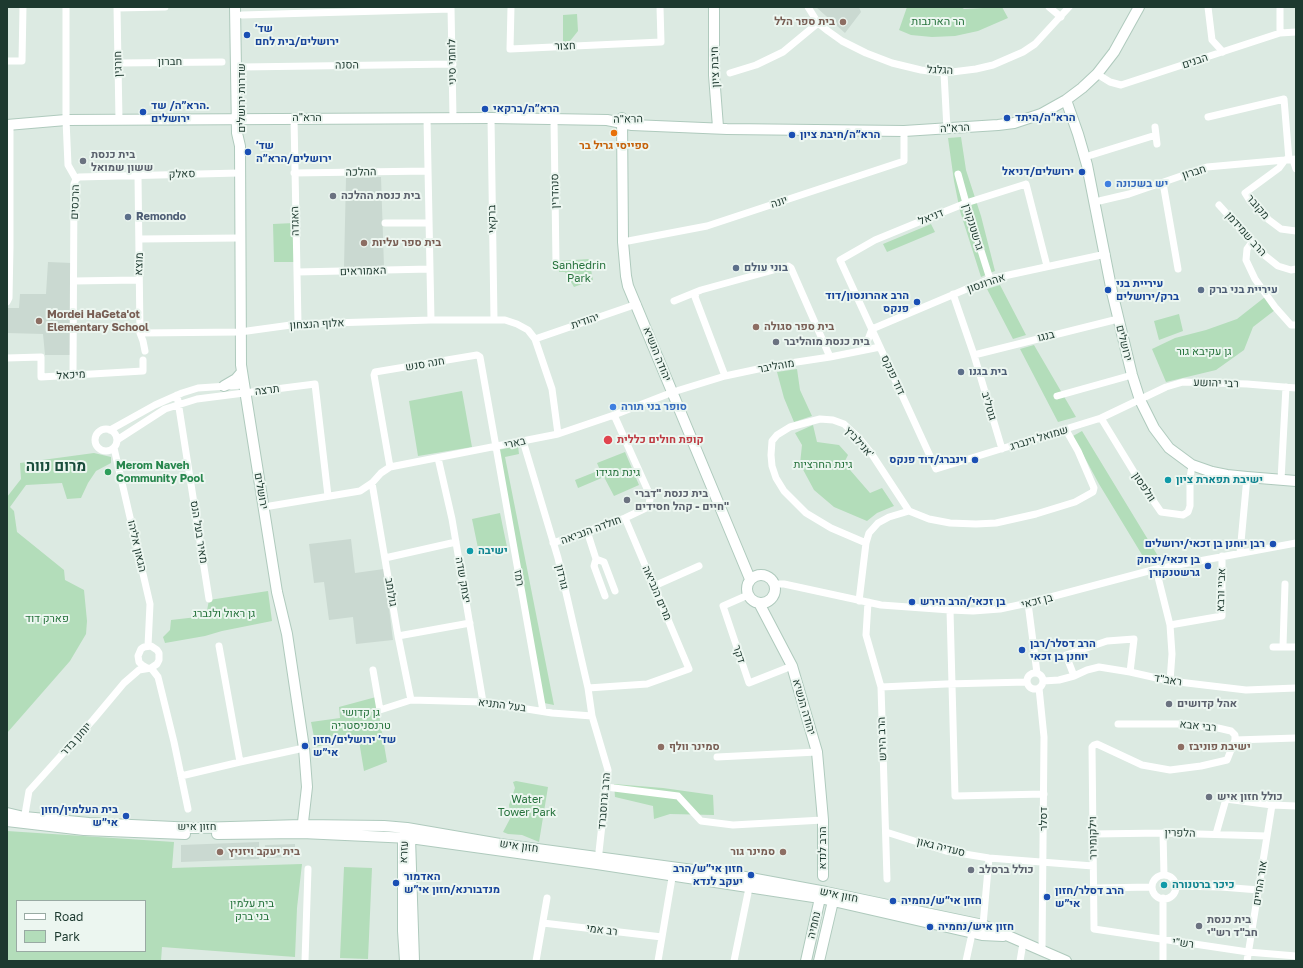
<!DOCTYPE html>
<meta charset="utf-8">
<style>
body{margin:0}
#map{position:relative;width:1303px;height:968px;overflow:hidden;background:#dceae2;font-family:"Golos Text",sans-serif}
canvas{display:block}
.frame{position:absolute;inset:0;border:8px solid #1d392f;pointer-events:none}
.legend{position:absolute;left:16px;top:900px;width:130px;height:52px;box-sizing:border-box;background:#ecf6f0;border:1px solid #99aaa3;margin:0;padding:5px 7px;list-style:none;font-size:12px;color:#1d392f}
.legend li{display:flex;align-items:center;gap:8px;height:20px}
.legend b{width:20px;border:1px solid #99aaa3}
</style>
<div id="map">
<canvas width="1303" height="968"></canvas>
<div class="frame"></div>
<ul class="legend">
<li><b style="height:5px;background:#fff"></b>Road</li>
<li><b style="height:11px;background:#b3ddba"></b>Park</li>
</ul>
</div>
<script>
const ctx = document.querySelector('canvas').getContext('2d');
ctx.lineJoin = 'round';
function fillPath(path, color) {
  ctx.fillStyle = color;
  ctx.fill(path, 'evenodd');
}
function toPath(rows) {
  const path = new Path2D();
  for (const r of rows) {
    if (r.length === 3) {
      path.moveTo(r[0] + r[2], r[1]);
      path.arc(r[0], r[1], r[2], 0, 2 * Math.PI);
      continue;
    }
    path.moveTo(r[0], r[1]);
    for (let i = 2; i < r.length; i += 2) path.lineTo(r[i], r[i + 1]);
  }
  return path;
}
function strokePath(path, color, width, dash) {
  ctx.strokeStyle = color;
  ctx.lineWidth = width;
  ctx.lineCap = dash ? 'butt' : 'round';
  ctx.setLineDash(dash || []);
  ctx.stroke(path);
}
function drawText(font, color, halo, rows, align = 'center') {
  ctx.font = font + ' "Golos Text",Heebo,sans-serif';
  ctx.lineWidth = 4;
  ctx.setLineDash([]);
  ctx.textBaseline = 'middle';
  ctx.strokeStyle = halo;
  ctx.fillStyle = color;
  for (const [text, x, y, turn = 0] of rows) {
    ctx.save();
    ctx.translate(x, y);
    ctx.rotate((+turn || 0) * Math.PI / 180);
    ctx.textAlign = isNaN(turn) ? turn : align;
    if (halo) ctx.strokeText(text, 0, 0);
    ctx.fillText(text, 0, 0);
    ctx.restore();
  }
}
const built = toPath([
 [816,7,859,7,861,12,845,33],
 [381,177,384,267,344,267,346,178],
 [48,262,72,263,71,355,45,355,43,334,7,333,7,308,19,308,20,294,46,294],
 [351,539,355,573,384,569,393,640,356,644,353,617,329,620,324,582,314,583,309,544],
 [259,842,259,859,181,862,181,845],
 [295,844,295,857,266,858,265,845]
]);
const green = toPath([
 [907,7,961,7,964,9,1002,7,1008,18,978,31,955,36,932,37,911,35,899,30],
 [577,14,578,31,570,41,563,43,563,15],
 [961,137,966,170,981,216,995,271,981,277,960,211,954,181,948,138],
 [294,223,295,262,274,262,273,224],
 [931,224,935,232,887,252,883,244],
 [589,259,593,280,574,287,565,272,559,272,559,261],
 [1000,285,1026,335,1013,339,987,289],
 [1265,297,1275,310,1253,327,1244,350,1216,370,1166,382,1152,349,1175,338,1206,330,1237,319],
 [1179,314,1183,331,1159,340,1154,321],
 [1034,345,1076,417,1058,422,1020,349],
 [797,369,800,390,812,416,794,422,784,398,777,372],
 [462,391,472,447,418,456,409,401],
 [813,425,817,442,839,445,848,455,844,463,870,493,882,488,894,506,877,513,867,521,834,507,814,490,800,464,802,445,795,433],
 [1082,431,1161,561,1147,563,1099,484,1073,436],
 [518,446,519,454,505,457,554,705,544,703,498,450],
 [625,452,639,485,614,496,604,477,578,488,575,480,600,470,597,463],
 [94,453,111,457,111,463,96,471,88,483,81,498,67,499,62,483,26,485,10,507,14,511,17,532,64,570,65,580,84,590,87,621,86,634,70,661,7,733,7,497,21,479,20,463],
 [500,513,507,547,479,553,472,519],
 [268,591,272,621,222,631,205,636,165,643,163,637,170,630,171,620,206,616,209,600],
 [376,697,387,762,364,771,358,735,316,747,311,722,340,718,339,707],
 [516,781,548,787,539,842,522,835,508,834,503,832,512,815,510,812,509,805,515,788,513,782],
 [614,784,663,788,713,795,714,815,670,814,654,819,653,806,615,797],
 [7,831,174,842,172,868,302,864,297,908,295,957,162,947,161,961,7,961],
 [17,901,145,901,145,951,17,951],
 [344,867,372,868,368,959,340,958]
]);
const street = toPath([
 [66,7,66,120,68,165,76,179,74,184,73,375],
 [117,7,119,120],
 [451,7,453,118],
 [511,7,510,49,661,42,660,7],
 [808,7,818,23,828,31,842,41,866,53,892,63,921,70,944,73,976,69,993,65,1023,52,1035,44,1069,7],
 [1049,7,1061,17],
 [1208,7,1212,40,1223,52],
 [117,8,165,7],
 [242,15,451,9],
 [1280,33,1280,7],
 [7,61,22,61,23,7],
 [118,63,222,62],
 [242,67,453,64],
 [730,73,756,65,783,52,818,23],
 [944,73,947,129],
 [1097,74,1110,82,1121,85,1280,33,1296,32],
 [1208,117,1284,99,1289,160],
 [294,118,298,324],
 [427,118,431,320],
 [491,118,494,320],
 [554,119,556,264],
 [1155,127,1157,144],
 [1085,157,1156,135],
 [1285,160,1279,168,1245,193,1250,201,1269,220,1281,229,1296,231],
 [1293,160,1296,169],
 [294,173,428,171],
 [958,174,966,203,990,279],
 [138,176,140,333,143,341,145,351],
 [76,179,79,177,239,173],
 [1163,183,1178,269],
 [1095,202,1129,194,1207,167,1296,159],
 [1219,205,1263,254,1278,266,1291,270,1296,269],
 [385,223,429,223],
 [140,239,239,238],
 [623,242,707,226,904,161,904,131],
 [1252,242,1247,249,1246,260,1255,279,1275,307,1291,325,1296,325],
 [1047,266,1026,184,966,203,936,215,875,240,840,260,936,469,1101,418,1166,387,1183,382,1247,384,1296,388],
 [297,272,430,269],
 [74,281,138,280],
 [696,293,695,297,725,376],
 [953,294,974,355,1002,449],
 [674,301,701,290,788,266,791,268,830,357],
 [7,302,9,298,10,247,10,125],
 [872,329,990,279,1106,254],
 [140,333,240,332,298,324,431,320,505,320,517,324,528,330,535,339,552,389,558,434],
 [535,339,637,304],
 [864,350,872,329],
 [974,355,1118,319],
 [7,358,41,357,41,377,143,371,143,360],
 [177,395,209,599],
 [1057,396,1132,375],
 [1101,418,1137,477,1161,512,1183,515,1188,512,1190,506,1190,478,1192,465],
 [106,440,11],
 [110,430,155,405,182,393,198,388,243,385],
 [117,440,165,409,197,399,315,384,328,496],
 [523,441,558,558,588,688,592,716,608,770,598,861],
 [114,448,150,604,148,646],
 [438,458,452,519,483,702],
 [390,467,374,375,375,372,477,355,480,357,543,711],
 [1281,480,1286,387],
 [372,483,398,636,411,700],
 [264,507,360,491,372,483,381,473,390,467,558,434,614,415,673,392,725,376,777,365,830,357,880,347],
 [587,531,596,559,604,562,615,591],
 [553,543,625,518,646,508,649,504,650,499,649,493,614,415],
 [866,543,831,528,806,513,784,491,776,478,772,466,771,455,772,441,777,435,790,427,820,419,833,420,844,424,859,438,871,453,909,511,929,519,950,523,976,524,996,523,1036,514,1075,502,1093,492,1094,488,1078,451,1066,430],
 [1240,553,1247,477],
 [385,558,456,542],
 [596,559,594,566,605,596],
 [1156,569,1170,625,1172,654,1170,681],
 [774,584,784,584,881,605,950,610,973,611,1000,609,1028,603,1156,569,1296,543],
 [654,586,699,566],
 [748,595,723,606,749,683,792,666],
 [859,601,866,543,869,533,878,523,889,517,909,511],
 [868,602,866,635,881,687,887,879],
 [1028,603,1037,673],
 [950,610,955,796,1044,794],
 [1170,625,1222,616,1222,556],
 [398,636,470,623],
 [219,646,240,762],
 [1283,646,1285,584],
 [1273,647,1296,647],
 [151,668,158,677,174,742,188,809],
 [373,670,380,710,411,700,483,702,552,713,592,716],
 [1035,681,8],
 [1074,676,1066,655,1107,641,1134,639,1130,672],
 [1043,681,1059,680,1074,676,1087,670,1099,667,1130,672,1170,681,1246,690,1296,688],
 [881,687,946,684,1027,682],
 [588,688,647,684,689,669,625,518],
 [1039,688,1044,737,1042,951],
 [1118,724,1179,724,1218,728,1231,731,1235,735,1235,740,1296,738],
 [1235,740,1227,760,1201,766,1170,770,1142,765,1097,744,1094,745,1092,747,1094,929,1248,952,1296,956],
 [717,757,817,752],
 [181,776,240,762,304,748],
 [606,787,678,796,701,821,733,825,823,820],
 [24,820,29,791,93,720,124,683,139,670,151,668,157,664,159,660,159,653,157,650,151,646,144,647,141,649,138,656,139,662,142,665,147,668],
 [886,832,946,851,989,858,1093,866],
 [1163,833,1164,875],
 [1093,834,1163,833,1267,836],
 [1216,834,1226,799,1272,805,1296,806],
 [1164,887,12],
 [1175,886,1221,887,1259,890],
 [1094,888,1152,887],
 [543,923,662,937],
 [983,925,989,858],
 [305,961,308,869],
 [536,961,547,898],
 [658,961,673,872],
 [734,961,750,883],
 [966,961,973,929],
 [1020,961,1023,943],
 [1163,961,1163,898],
 [1247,961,1272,805]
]);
const secondary = toPath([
 [235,7,237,133,240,146,241,365,277,592,287,634,304,748,307,787,302,831],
 [714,7,714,75,718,127],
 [1066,100,1078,134,1087,165,1112,292,1132,375,1140,400,1154,428,1169,448,1192,465,1212,472,1227,475,1247,477,1296,481],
 [622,118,623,242,626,276,628,286,750,579],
 [7,125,66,120,491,118,607,120,632,125,727,129,904,131,998,125,1014,123,1041,114,1066,100,1082,88,1097,74,1114,52,1139,7],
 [224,386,236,379,242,372],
 [761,589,14],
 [759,603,792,666,817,752,823,820,823,876],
 [7,813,24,817,89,823,195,828,302,825,384,826,407,828,500,844,745,877,826,892,983,925,1066,961],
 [7,821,84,830,185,834],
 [408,832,410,838,414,961],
 [217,834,302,833,410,838,597,864,820,898,982,935,1003,936],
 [405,961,403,931,403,838,406,832],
 [806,961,820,898,824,893],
 [819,961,833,901]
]);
const markers = [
 [843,22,4,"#8d6e63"],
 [247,35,4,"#1a4fb4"],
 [485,109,4,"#1a4fb4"],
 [143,112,4,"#1a4fb4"],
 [1007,118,4,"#1a4fb4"],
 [614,133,4,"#e8710a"],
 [792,135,4,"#1a4fb4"],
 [248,152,4,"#1a4fb4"],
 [83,161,4,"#6b7280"],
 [1082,172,4,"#1a4fb4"],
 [1108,184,4,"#3f7fe0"],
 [333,196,4,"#6b7280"],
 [128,217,4,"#5c6f8a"],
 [364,243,4,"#8d6e63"],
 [736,268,4,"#5c6f8a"],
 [1108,290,4,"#1a4fb4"],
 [1201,290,4,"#5c6f8a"],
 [917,302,4,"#1a4fb4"],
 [39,321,4,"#8d6e63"],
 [756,327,4,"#8d6e63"],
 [776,342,4,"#6b7280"],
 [961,372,4,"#5c6f8a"],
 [613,407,4,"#3f7fe0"],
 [608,440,5,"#e0444e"],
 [975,460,4,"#1a4fb4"],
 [108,472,4,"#2e9e5b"],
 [1168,480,4,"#0f9aa8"],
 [627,500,4,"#6b7280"],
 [1273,544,4,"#1a4fb4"],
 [470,551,4,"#0f9aa8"],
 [1208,566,4,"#1a4fb4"],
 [912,602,4,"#1a4fb4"],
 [1022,650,4,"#1a4fb4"],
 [1169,704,4,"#6b7280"],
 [305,746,4,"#1a4fb4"],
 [661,747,4,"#8d6e63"],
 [1181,747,4,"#8d6e63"],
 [1209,797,4,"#6b7280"],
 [126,816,4,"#1a4fb4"],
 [220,852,4,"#8d6e63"],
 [783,852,4,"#8d6e63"],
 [971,870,4,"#6b7280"],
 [751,875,4,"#1a4fb4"],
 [396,883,4,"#1a4fb4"],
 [1164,885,4,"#0f9aa8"],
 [1047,897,4,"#1a4fb4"],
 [893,901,4,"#1a4fb4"],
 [1199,926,4,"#6b7280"],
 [930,927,4,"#1a4fb4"]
];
const educationNames = [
 ["בית ספר הלל",835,22,"right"],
 ["בית ספר עליות",372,243],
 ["Mordei HaGeta'ot",47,315],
 ["Elementary School",47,328],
 ["בית ספר סגולה",764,327],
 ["סמינר וולף",669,747],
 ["ישיבת פוניבז",1189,747],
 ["בית יעקב ויזניץ",228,852],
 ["סמינר גור",775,852,"right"]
];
const parkNames = [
 ["הר הארנבות",938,22],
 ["Sanhedrin",579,266],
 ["Park",579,279],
 ["גן עקיבא גור",1204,352],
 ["גינת החרציות",823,465],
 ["גינת מגידו",618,473],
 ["גן ראול ולנברג",224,614],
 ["פארק דוד",47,619],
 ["גן קדושי",361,713],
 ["טרנסניסטריה",361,726],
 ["Water",527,800],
 ["Tower Park",527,813],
 ["בית עלמין",252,904],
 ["בני ברק",252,917]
];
const transitNames = [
 ["שד׳",255,29],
 ["ירושלים/בית לחם",255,42],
 ["הרא״ה/ שד.",151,106],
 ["ירושלים",151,119],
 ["הרא״ה/ברקאי",493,109],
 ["הרא״ה/היתד",1015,118],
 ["הרא״ה/חיבת ציון",800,135],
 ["שד׳",256,146],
 ["ירושלים/הרא״ה",256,159],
 ["ירושלים/דניאל",1074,172,"right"],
 ["עיריית בני",1116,284],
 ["ברק/ירושלים",1116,297],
 ["הרב אהרונסון/דוד",909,296,"right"],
 ["פנקס",909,309,"right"],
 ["וינברג/דוד פנקס",967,460,"right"],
 ["רבן יוחנן בן זכאי/ירושלים",1265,544,"right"],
 ["בן זכאי/יצחק",1200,560,"right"],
 ["גרשטנקורן",1200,573,"right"],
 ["בן זכאי/הרב הירש",920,602],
 ["הרב דסלר/רבן",1030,644],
 ["יוחנן בן זכאי",1030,657],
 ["שד׳ ירושלים/חזון",313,740],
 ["אי״ש",313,753],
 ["בית העלמין/חזון",118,810,"right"],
 ["אי״ש",118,823,"right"],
 ["חזון אי״ש/הרב",743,869,"right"],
 ["יעקב לנדא",743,882,"right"],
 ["האדמור",404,877],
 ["מנדבורנא/חזון אי״ש",404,890],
 ["הרב דסלר/חזון",1055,891],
 ["אי״ש",1055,904],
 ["חזון אי״ש/נחמיה",901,901],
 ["חזון איש/נחמיה",938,927]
];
const streetNames = [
 ["חצור",565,46,-2],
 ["הבנים",1195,61,-18],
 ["חברון",170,62],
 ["לוחמי סיני",452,62,-91],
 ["חורגין",118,64,-91],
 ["הסנה",347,65,-1],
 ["חיבת ציון",715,67,-92],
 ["הגלגל",940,70,2],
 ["שדרות ירושלים",242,98,-90],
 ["הרא\"ה",307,118],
 ["הרא\"ה",628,119,-1],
 ["הרא\"ה",955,128,-3],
 ["ההלכה",361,172,-1],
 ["חברון",1194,172,-18],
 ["סאלק",182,174,-2],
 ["סנהדרין",555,191,-91],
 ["הרכסים",75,202,-88],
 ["יונה",779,202,-18],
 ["מקובר",1258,207,49],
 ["דניאל",931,217,-22],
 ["ברקאי",492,219,-91],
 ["האגדה",295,221,-91],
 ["גרשטנקורן",973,227,73],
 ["הרב שמידמן",1246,234,48],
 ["מוצא",139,264,-88],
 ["האמוראים",363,271,-2],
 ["אהרונסון",986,283,-19],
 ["יהודית",585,321,-19],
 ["אלוף הנצחון",317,324,-3],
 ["בנגו",1046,336,-14],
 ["ירושלים",1124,343,76],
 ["יהודה הנשיא",657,354,68],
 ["חנה סנש",425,364,-10],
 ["מוהליבר",776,366,-10],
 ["מיכאל",71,375,-4],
 ["דוד פנקס",893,375,65],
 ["רבי יהושע",1216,383,2],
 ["תרצה",267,390,-7],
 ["גוטליב",989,406,74],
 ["שמואל וינברג",1039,438,-17],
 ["אנילביץ'",859,442,48],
 ["בארי",515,443,-12],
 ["וולפסון",1144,487,56],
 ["ירושלים",261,491,80],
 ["חולדה הנביאה",591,530,-20],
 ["מאיר בעל הנס",199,532,81],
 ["הגאון אליהו",137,546,77],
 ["גורדון",562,577,77],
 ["רמז",519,578,80],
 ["יצחק שדה",463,580,80],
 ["אביי ורבא",1221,590,-88],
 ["גולומב",391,592,81],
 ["מרים הנביאה",657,593,67],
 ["בן זכאי",1037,601,-14],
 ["דקר",739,654,72],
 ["ראב\"ד",1168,680,9],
 ["בעל התניא",502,705,7],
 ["יהודה הנשיא",804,707,74],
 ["רבי אבא",1198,726,6],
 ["יוחנן בדר",76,739,-48],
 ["הרב הירש",882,739,-92],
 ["הרב גרוסברד",604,801,-85],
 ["דסלר",1044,819,-90],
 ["חזון איש",197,827],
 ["הלפרין",1180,833,1],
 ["וילקומירר",1093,838,-91],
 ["חזון איש",519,846,8],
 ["סעדיה גאון",941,847,14],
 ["הרב לנדא",823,848,-90],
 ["עזרא",404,852,-88],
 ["אור החיים",1260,883,-81],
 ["חזון איש",839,895,12],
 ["נחמיה",814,925,-77],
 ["רב אמי",602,930,7],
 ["רש\"י",1183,943,8]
];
const foodNames = [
 ["ספייסי גריל בר",614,146]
];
const worshipNames = [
 ["בית כנסת",91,155],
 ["ששון שמואל",91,168],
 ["בית כנסת ההלכה",341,196],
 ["בית כנסת מוהליבר",784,342],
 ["בית כנסת \"דברי",635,494],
 ["חיים - קהל חסידים\"",635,507],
 ["אהל קדושים",1177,704],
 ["כולל חזון איש",1217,797],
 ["כולל ברסלב",979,870],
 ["בית כנסת",1207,920],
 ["חב\"ד רש\"י",1207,933]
];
const shopNames = [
 ["יש בשכונה",1116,184],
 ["סופר בני תורה",621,407]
];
const serviceNames = [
 ["Remondo",136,217],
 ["בוני עולם",744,268],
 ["עיריית בני ברק",1209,290],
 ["בית בגנו",969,372]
];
const healthNames = [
 ["קופת חולים כללית",617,440]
];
const leisureNames = [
 ["Merom Naveh",116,466],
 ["Community Pool",116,479]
];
const cultureNames = [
 ["ישיבת תפארת ציון",1176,480],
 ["ישיבה",478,551],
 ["כיכר ברטנורה",1172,885]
];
const districtNames = [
 ["מרום נווה",56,466]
];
fillPath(built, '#cad9d1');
fillPath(green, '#b3ddba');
strokePath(secondary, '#afcabd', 12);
strokePath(street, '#fff', 7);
strokePath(secondary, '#fff', 10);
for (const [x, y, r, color] of markers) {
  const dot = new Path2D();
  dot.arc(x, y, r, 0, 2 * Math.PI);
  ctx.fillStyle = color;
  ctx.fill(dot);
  strokePath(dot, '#ecf6f0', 1.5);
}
drawText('bold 11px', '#785e54', '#ecf6f0', educationNames, 'left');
drawText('11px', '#26723c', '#ecf6f0', parkNames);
drawText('bold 11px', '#164399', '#ecf6f0', transitNames, 'left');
drawText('11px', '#1d392f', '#ecf6f0', streetNames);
drawText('bold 11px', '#c56008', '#ecf6f0', foodNames);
drawText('bold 11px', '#5b616d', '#ecf6f0', worshipNames, 'left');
drawText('bold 11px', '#366cbe', '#ecf6f0', shopNames, 'left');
drawText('bold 11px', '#4e5e75', '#ecf6f0', serviceNames, 'left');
drawText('bold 11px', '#be3a42', '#ecf6f0', healthNames, 'left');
drawText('bold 11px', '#27864d', '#ecf6f0', leisureNames, 'left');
drawText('bold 11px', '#0d838f', '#ecf6f0', cultureNames, 'left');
drawText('bold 15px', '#194c3b', '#ecf6f0', districtNames);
</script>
